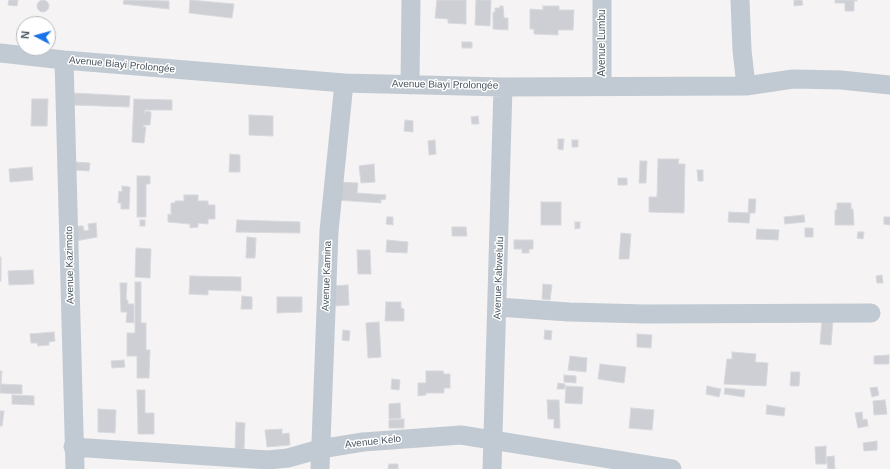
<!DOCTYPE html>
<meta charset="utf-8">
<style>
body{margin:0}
#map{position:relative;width:890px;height:469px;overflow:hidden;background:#f5f3f3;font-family:Helvetica,sans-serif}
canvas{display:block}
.north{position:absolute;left:16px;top:16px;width:40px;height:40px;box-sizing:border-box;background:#fff;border:1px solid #b7bbc0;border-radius:50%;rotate:276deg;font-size:11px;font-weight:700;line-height:16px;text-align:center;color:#4a5661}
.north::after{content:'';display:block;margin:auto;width:14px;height:18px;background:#1a73e8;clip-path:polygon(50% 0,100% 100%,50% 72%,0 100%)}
</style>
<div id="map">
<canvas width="890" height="469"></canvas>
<div class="north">N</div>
</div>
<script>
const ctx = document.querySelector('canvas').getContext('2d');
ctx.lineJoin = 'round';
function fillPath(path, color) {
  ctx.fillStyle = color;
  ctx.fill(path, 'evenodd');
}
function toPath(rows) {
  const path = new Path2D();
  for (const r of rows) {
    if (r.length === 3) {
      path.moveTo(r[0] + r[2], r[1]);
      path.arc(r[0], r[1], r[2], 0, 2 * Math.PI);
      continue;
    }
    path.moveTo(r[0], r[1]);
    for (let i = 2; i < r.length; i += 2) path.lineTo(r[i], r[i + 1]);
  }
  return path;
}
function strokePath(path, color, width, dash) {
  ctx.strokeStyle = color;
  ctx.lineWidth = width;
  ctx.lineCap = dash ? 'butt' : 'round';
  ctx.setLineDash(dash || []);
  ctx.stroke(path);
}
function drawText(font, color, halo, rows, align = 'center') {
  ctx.font = font + ' Helvetica,sans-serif';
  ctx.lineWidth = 3;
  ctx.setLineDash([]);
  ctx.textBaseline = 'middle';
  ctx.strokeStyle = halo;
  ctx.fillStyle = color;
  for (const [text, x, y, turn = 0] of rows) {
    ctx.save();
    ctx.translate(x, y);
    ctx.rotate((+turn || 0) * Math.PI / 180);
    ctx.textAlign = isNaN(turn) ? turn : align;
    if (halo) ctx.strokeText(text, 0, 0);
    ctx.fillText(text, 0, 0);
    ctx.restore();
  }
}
const building = toPath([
 [9,0,18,0,17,6,8,5,9,0],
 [124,0,169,1,169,9,123,4,124,0],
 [190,0,234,4,232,18,189,13,190,0],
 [437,0,466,0,466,24,448,23,448,19,435,18,437,0],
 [476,0,491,0,490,26,475,25,476,0],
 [794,0,802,0,803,5,794,6,794,0],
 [835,0,857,0,857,1,854,1,854,11,845,11,845,3,835,3,835,0],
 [43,6,6],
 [500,6,503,6,504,18,508,18,508,30,493,29,493,12,495,12,495,8,500,8,500,6],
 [543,6,559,6,559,10,574,10,573,30,558,30,558,35,534,34,534,29,530,29,530,9,543,10,543,6],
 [462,42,472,42,472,48,462,48,462,42],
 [73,93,130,96,129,107,73,105,73,93],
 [32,99,48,99,47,126,31,126,32,99],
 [134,99,172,100,172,110,145,110,144,114,146,111,151,112,151,115,150,125,144,125,143,127,146,127,144,143,132,142,134,99],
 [249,115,273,116,273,136,249,135,249,115],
 [478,116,479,124,472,124,471,117,478,116],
 [405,120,413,121,413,132,404,131,405,120],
 [558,139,564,139,563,150,558,149,558,139],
 [435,140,436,154,429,155,428,141,435,140],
 [572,140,578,140,578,147,572,147,572,140],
 [230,154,240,155,240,172,229,172,230,154],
 [658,159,679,159,678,164,685,164,684,213,649,212,649,197,657,197,658,159],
 [640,161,647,161,646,183,639,183,640,161],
 [74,162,90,163,89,171,74,170,74,162],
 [374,164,375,182,361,183,359,166,374,164],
 [32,167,33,180,10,182,9,169,32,167],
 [697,170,703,170,703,181,698,181,697,170],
 [137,176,150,176,150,184,146,184,146,217,137,217,137,176],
 [618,178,627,178,627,185,618,185,618,178],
 [337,182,358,183,357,193,386,195,385,200,381,199,381,203,336,200,337,182],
 [122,186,130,187,129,209,121,209,121,203,118,203,119,191,122,192,122,186],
 [184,195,198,195,198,201,208,201,208,205,215,205,215,219,208,219,208,224,198,223,198,227,190,228,190,224,168,222,168,214,171,215,171,203,175,203,175,201,184,201,184,195],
 [749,199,756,199,755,213,748,213,749,199],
 [541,202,561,202,561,225,541,225,541,202],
 [837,203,851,203,851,209,853,209,854,225,835,225,835,210,837,210,837,203],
 [729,212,750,213,749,223,728,222,729,212],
 [804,215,805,222,785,224,784,217,804,215],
 [387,217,393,217,393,225,386,224,387,217],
 [884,217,890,217,890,225,884,224,884,217],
 [140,220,145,220,145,226,140,226,140,220],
 [237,220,300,222,300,233,236,232,237,220],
 [575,222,580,222,580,228,575,229,575,222],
 [96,223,97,237,76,241,75,226,83,226,84,231,89,230,88,224,96,223],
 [452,227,466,227,467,236,452,236,452,227],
 [805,228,813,228,813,237,805,237,805,228],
 [757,229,779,230,778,240,756,239,757,229],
 [858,232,864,232,863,239,857,238,858,232],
 [621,233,631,234,629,259,619,259,621,233],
 [247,237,256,238,255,258,246,258,247,237],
 [387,240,408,242,407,253,386,252,387,240],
 [514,240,533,240,533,249,529,249,529,253,522,253,522,249,514,249,514,240],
 [136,248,151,249,150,278,135,277,136,248],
 [357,250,370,250,371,274,358,274,357,250],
 [0,257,1,257,1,281,0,281,0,257],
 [33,270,34,284,9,285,8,271,33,270],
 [882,275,883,283,877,283,876,276,882,275],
 [190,276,241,277,241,291,208,290,208,295,189,294,190,276],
 [135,282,141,282,141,323,146,323,146,350,150,350,149,378,137,378,137,356,127,356,127,333,135,333,135,282],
 [120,283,127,283,126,300,128,300,128,304,134,304,134,323,126,322,127,312,121,312,120,283],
 [543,284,552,285,550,300,542,299,543,284],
 [348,285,349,305,335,306,333,286,348,285],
 [242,296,252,297,252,309,241,309,242,296],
 [277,297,302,297,302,312,277,313,277,297],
 [386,302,401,302,401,308,404,309,404,321,385,321,386,302],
 [822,319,833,320,831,345,820,344,822,319],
 [379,322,381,357,368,358,366,323,379,322],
 [343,330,350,331,349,341,342,340,343,330],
 [545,330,552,331,551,340,544,339,545,330],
 [54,332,55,341,49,342,49,345,38,346,37,343,31,343,30,334,54,332],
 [637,334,652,335,651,348,637,347,637,334],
 [732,352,756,354,755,362,768,363,766,386,724,384,727,359,732,359,732,352],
 [889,355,889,364,874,364,874,356,889,355],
 [570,356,587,358,586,372,568,370,570,356],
 [124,360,125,367,112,368,111,361,124,360],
 [600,364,626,367,624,383,598,379,600,364],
 [0,371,2,371,1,384,22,385,22,394,0,393,0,371],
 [426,371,443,371,444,374,450,374,450,388,444,388,444,393,426,393,426,395,418,396,418,383,426,383,426,371],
 [791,372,800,372,799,386,790,386,791,372],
 [564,375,576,376,576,383,564,382,564,375],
 [392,379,400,380,399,390,391,389,392,379],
 [558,383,565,384,565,389,557,389,558,383],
 [566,386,583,387,582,404,565,403,566,386],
 [707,386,721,389,719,397,706,394,707,386],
 [877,387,879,395,872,397,870,388,877,387],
 [725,388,745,390,744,397,724,394,725,388],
 [137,390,145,390,145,413,154,413,154,434,138,434,137,390],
 [12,395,34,396,34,405,12,404,12,395],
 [547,400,559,400,560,428,554,428,554,419,548,419,547,400],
 [885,400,887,414,874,415,873,401,885,400],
 [400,403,401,418,389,419,389,404,400,403],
 [767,405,785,408,784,416,766,414,767,405],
 [631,408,654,410,652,430,629,428,631,408],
 [98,409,116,410,115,433,98,432,98,409],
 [0,411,4,411,2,426,0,426,0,411],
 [862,412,863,420,867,419,868,426,858,428,855,413,862,412],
 [404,419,404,428,389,428,389,420,404,419],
 [236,422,245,423,244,449,235,449,236,422],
 [282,429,282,434,289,433,290,445,267,447,265,430,282,429],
 [877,441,877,450,864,451,863,443,877,441],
 [826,446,826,464,816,464,815,447,826,446],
 [834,456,835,469,828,469,826,457,834,456],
 [389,464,398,464,398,469,388,469,389,464]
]);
const minor = toPath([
 [602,0,602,86],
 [740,0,742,50,746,86],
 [0,53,64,60,344,83,503,87,746,86,793,79,841,80,890,85],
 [64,60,75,469],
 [410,85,411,0],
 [498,307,569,312,645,314,871,313],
 [73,447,268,460,288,458,320,449,363,442,461,435,672,469],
 [320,469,329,231,344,83],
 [492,469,503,87]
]);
const streetNames = [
 ["Avenue Lumbu",602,43,-90],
 ["Avenue Biayi Prolongée",122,65,5],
 ["Avenue Biayi Prolongée",445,85,1],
 ["Avenue Kazimoto",70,265,-91],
 ["Avenue Kamina",327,276,-88],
 ["Avenue Kabwelulu",499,278,-88],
 ["Avenue Kelo",373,442,-6]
];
fillPath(building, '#cdcfd5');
strokePath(building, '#d7d9de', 1);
strokePath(minor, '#c1cad2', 19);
drawText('10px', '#4a5661', '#fff', streetNames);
</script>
